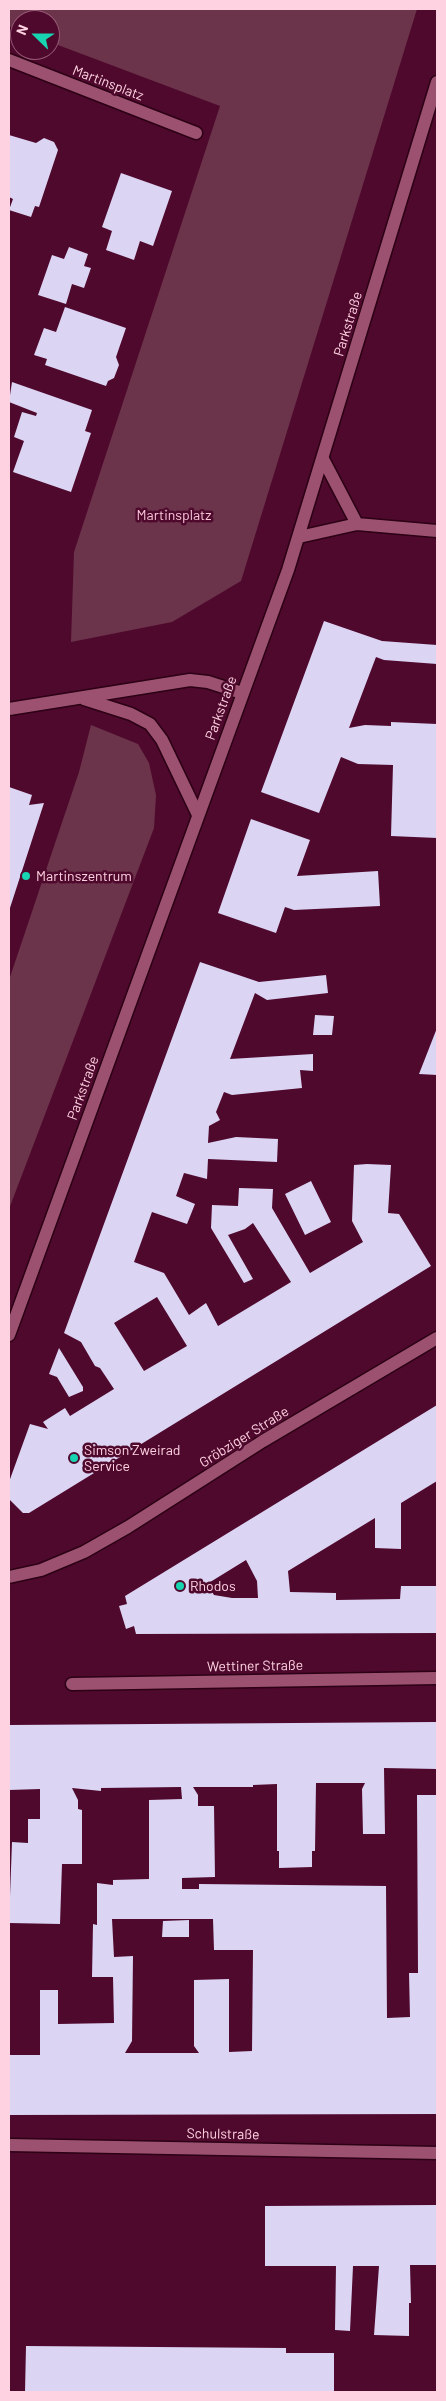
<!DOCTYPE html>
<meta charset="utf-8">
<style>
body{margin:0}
#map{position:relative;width:446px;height:2401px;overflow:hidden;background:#4f092d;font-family:Barlow,sans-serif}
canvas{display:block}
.frame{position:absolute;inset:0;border:10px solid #fed2e1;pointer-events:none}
.north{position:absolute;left:10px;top:10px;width:50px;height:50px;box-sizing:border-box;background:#4f092d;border:1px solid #955975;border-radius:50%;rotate:292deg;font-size:14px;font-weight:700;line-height:20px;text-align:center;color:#fed2e1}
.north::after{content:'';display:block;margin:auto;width:18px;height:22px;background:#18d5b2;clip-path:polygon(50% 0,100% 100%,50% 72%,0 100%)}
</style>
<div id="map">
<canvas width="446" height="2401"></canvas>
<div class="frame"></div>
<div class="north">N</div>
</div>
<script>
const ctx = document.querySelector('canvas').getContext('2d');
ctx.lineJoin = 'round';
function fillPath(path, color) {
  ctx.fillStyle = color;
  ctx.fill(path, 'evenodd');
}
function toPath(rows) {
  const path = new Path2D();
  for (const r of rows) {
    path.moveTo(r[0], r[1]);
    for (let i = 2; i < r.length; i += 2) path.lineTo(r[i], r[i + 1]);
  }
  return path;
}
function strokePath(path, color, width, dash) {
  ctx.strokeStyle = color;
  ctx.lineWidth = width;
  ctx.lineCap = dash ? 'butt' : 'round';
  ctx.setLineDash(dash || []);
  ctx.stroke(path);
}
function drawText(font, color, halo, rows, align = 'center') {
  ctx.font = font + ' Barlow,sans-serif';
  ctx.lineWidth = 5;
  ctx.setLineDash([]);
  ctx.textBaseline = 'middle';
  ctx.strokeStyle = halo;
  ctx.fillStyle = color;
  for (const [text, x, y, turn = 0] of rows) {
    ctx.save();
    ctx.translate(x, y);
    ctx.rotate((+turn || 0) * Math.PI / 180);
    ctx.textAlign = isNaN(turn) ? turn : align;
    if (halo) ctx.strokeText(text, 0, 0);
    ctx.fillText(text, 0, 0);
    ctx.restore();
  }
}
const green = toPath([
 [9,9,417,9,241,581,172,622,71,642,74,552,220,106,50,42,50,20,20,20,20,31,9,26],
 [91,725,138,744,149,763,156,795,154,828,9,1209,9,980,79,772]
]);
const building = toPath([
 [9,135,36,143,44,138,54,142,58,150,39,207,35,206,31,217,9,210,13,199,9,197],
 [121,173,172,191,153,246,140,241,134,260,106,250,112,231,102,227],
 [69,247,88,254,84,266,91,268,84,288,72,284,66,304,38,295,52,255,64,259],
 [65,307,126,328,116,357,119,365,114,378,108,381,106,386,45,365,47,359,34,355,44,328,56,332],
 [12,382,92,410,85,431,91,433,71,492,13,472,24,441,14,437,22,412,36,416,37,413,9,402],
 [324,621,382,641,437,645,437,664,384,660,376,657,349,728,365,725,391,726,391,722,437,724,437,838,391,836,393,765,358,764,341,757,319,813,261,792],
 [9,787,32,795,29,805,44,803,9,911],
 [251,819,310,840,297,876,378,871,380,906,294,910,285,907,276,933,218,913],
 [200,962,259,982,326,975,328,993,267,1000,255,993,230,1059,313,1054,313,1071,300,1070,302,1088,232,1095,224,1092,216,1112,220,1120,209,1126,208,1143,236,1137,278,1139,277,1162,208,1159,207,1179,184,1173,176,1196,195,1204,187,1224,152,1212,134,1262,164,1273,189,1315,206,1303,218,1326,291,1282,253,1223,245,1229,228,1235,253,1279,244,1283,211,1228,212,1205,238,1206,239,1188,273,1189,272,1208,310,1273,363,1242,352,1221,354,1165,367,1164,391,1165,388,1213,399,1214,431,1266,29,1513,23,1513,9,1499,9,1482,30,1424,48,1429,43,1422,65,1408,70,1416,114,1389,100,1368,95,1366,81,1342,64,1333],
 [157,1297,187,1346,144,1371,114,1323],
 [315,1015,334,1016,332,1035,313,1035],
 [437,1028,437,1075,419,1074],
 [311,1181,331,1222,305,1235,285,1194],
 [59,1348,83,1387,83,1391,69,1397,57,1377,49,1374],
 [437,1405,437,1481,401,1503,401,1549,375,1548,375,1518,288,1571,290,1592,336,1593,336,1600,400,1599,401,1586,437,1586,437,1633,136,1634,134,1626,126,1629,119,1606,127,1604,125,1596],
 [246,1560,257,1581,258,1598,232,1598,214,1595,207,1584],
 [437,1722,437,1769,384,1768,385,1834,363,1834,362,1789,365,1783,316,1783,315,1851,312,1851,312,1867,279,1868,279,1851,277,1851,277,1784,253,1785,253,1787,193,1787,198,1795,198,1806,214,1806,215,1877,182,1878,182,1889,199,1889,199,1884,386,1886,387,2018,410,2017,409,1973,418,1973,417,1795,437,1795,437,2114,9,2115,9,2055,40,2055,40,1990,58,1990,58,2024,114,2023,113,1977,92,1977,93,1924,97,1925,97,1883,113,1885,113,1880,149,1879,149,1800,182,1799,181,1787,101,1788,101,1791,72,1788,78,1800,78,1809,82,1810,82,1864,62,1864,60,1924,9,1923,12,1842,28,1843,28,1819,40,1819,40,1789,9,1790,9,1725],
 [112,1919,213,1919,214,1950,253,1950,252,2051,229,2052,229,1979,194,1980,194,2046,199,2053,125,2053,132,2041,133,1956,114,1957],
 [189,1920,189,1937,162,1937,163,1921],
 [437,2205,437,2265,410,2265,411,2303,409,2303,409,2336,374,2335,379,2266,353,2266,350,2331,335,2330,336,2266,265,2266,265,2206],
 [26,2346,286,2348,286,2353,334,2353,334,2392,25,2392]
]);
const minor = toPath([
 [9,60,196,133],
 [323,459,357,524],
 [299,537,357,524,437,531],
 [84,699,131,714,150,724,162,740,198,815],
 [9,709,190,680,208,682,242,693],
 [72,1684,437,1678],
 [9,2145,437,2153]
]);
const secondary = toPath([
 [9,1335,288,570,437,82],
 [9,1577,41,1570,84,1552,128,1527,263,1441,437,1338]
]);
const markers = [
 [26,876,5,"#18d5b2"],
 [74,1458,5,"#18d5b2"],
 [180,1586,5,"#18d5b2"]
];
const streetNames = [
 ["Martinsplatz",108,83,21],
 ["Parkstraße",348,324,-73],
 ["Parkstraße",221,708,-70],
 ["Parkstraße",83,1088,-70],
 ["Gröbziger Straße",244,1437,-32],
 ["Wettiner Straße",255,1666,-1],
 ["Schulstraße",223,2134,1]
];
const parkNames = [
 ["Martinsplatz",174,515]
];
const poiNames = [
 ["Martinszentrum",36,876],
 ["Simson Zweirad",84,1450],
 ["Service",84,1466],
 ["Rhodos",190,1586]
];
fillPath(green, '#6b344b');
fillPath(building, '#dbd4f3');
strokePath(minor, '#2c0015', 15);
strokePath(secondary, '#2c0015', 15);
strokePath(minor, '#9c5170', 12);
strokePath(secondary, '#9c5170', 12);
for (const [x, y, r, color] of markers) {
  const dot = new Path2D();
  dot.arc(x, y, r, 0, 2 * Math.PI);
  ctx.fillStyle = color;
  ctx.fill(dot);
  strokePath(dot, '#4f092d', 2);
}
drawText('14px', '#fed2e1', '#4f092d', streetNames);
drawText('14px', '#fac7d9', '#4f092d', parkNames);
drawText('14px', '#fed2e1', '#4f092d', poiNames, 'left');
</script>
